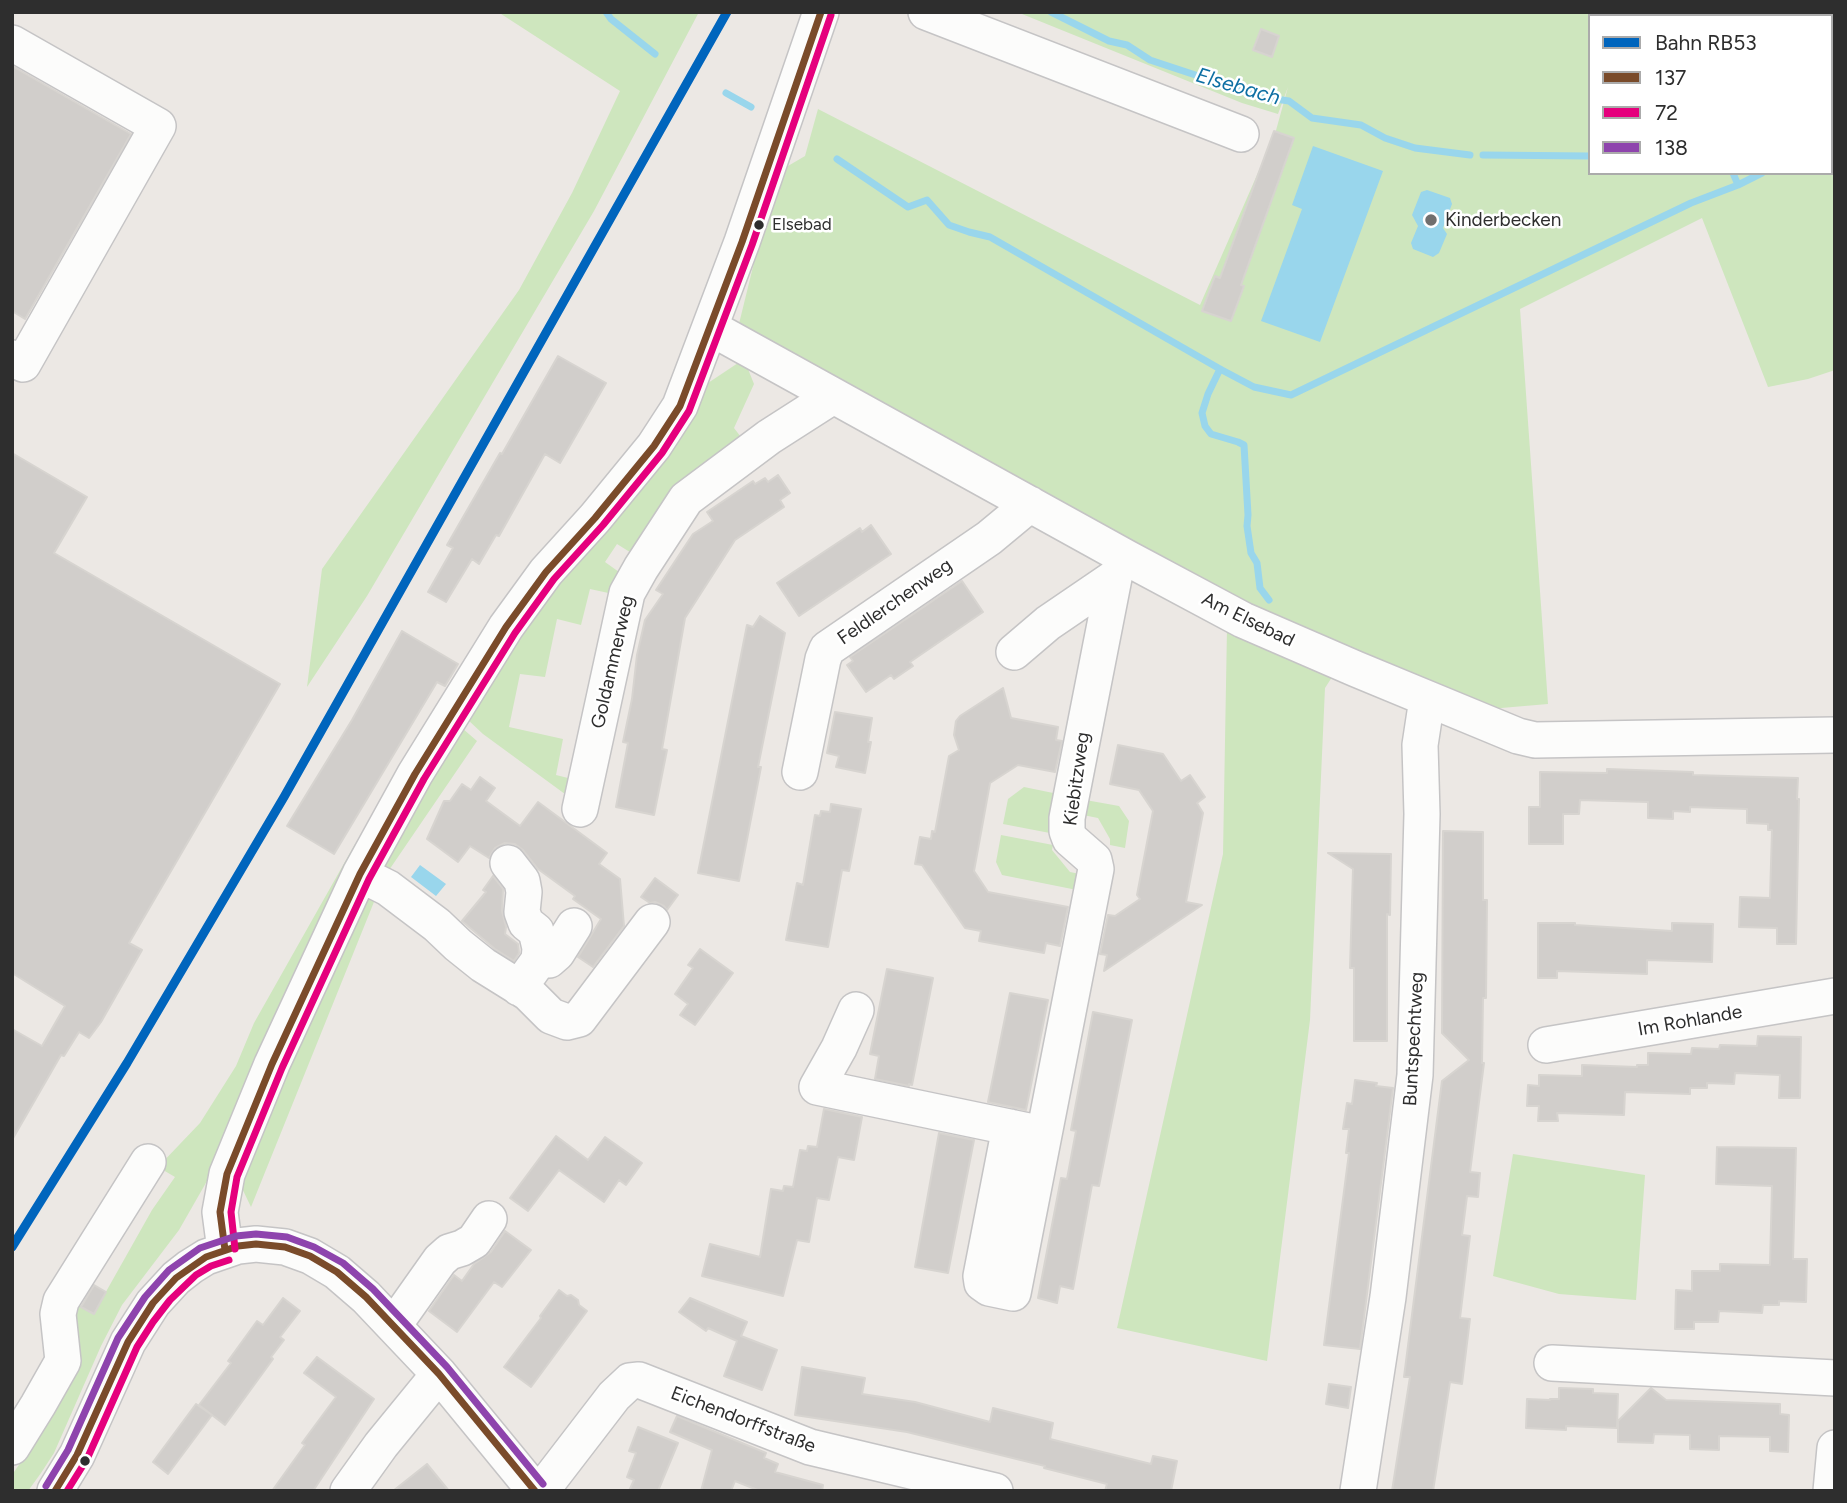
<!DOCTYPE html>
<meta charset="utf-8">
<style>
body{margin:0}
#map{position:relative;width:1847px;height:1503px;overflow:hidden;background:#ece8e4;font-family:Figtree,sans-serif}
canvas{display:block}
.frame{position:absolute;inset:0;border:14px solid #2e2e2e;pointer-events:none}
.legend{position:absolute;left:1588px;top:14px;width:245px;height:161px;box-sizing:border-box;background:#fff;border:2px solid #ababab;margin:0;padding:9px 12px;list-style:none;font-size:21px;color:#2e2e2e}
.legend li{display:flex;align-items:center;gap:14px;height:35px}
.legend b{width:35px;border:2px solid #ababab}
</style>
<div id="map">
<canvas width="1847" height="1503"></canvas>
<div class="frame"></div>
<ul class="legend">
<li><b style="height:9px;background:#0065bd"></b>Bahn RB53</li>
<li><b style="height:9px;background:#7a4b2a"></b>137</li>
<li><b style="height:9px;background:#e5007d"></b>72</li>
<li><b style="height:9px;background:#8e44ad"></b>138</li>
</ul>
</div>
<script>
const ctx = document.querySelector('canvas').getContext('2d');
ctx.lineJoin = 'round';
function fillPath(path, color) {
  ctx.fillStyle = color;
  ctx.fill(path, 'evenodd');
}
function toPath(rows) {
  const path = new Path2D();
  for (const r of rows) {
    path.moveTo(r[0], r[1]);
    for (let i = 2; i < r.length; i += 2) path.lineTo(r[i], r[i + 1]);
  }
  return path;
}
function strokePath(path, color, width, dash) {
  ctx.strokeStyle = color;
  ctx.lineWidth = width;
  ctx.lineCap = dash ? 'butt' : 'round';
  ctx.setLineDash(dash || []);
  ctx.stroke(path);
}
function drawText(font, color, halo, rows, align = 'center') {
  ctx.font = font + ' Figtree,sans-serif';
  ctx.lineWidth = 5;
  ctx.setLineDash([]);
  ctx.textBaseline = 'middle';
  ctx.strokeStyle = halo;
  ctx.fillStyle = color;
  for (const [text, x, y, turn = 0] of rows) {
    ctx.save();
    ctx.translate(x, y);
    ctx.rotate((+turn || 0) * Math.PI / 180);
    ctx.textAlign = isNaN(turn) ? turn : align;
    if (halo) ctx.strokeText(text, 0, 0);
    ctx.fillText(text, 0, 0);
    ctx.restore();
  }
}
const green = toPath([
 [498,12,699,12,594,211,367,596,307,687,322,569,519,290,572,193,620,91],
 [1017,12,1835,12,1835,370,1808,379,1768,387,1702,218,1520,309,1548,704,1466,711,1036,502,736,336,776,173,805,156,818,109,1200,305,1275,134,1288,87,1278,114,1242,103],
 [1590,16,1831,16,1831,173,1590,173],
 [744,359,754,384,734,428,744,441,633,554,617,544,605,562,619,572,613,594,590,589,581,625,557,619,545,677,520,674,509,727,563,739,556,775,572,779,569,797,483,734,467,719,549,590,705,385],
 [1227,628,1336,671,1325,688,1310,1020,1267,1361,1117,1328,1223,854],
 [462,728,477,741,385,876,375,859],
 [1024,787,1063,795,1055,834,1003,824,1008,799],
 [1080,799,1119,806,1129,821,1125,848,1110,845,1110,839,1098,818,1078,814],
 [1001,835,1053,845,1052,850,1070,872,1085,875,1082,891,1002,875,996,862],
 [355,844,362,846,215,1167,179,1230,122,1305,101,1346,54,1453,41,1473,28,1491,12,1491,12,1475,50,1419,73,1363,75,1303,94,1313,152,1210,175,1177,158,1167,200,1123,236,1066,254,1023],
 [367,888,378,892,251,1207,239,1182],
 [1513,1154,1645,1175,1636,1300,1559,1294,1493,1276]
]);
const water = toPath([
 [1313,146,1383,171,1320,342,1261,321,1302,209,1292,205],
 [1427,190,1450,198,1452,204,1443,228,1447,234,1439,253,1433,257,1413,249,1411,243,1418,226,1412,215,1421,192],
 [420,865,446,884,436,896,411,877]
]);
const stream = toPath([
 [606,12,611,19,655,54],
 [1051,12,1109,41,1127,45,1150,60,1262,97,1289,101,1312,118,1361,125,1385,138,1415,148,1470,155],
 [726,93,751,107],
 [1831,120,1835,117],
 [1483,155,1590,156],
 [837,159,908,207,927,200,949,225,969,232,990,237,1220,369,1254,387,1291,395,1691,203,1738,185,1762,173],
 [1733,173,1738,185],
 [1220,369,1208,394,1202,413,1205,426,1211,434,1238,442,1244,445,1248,515,1247,526,1251,553,1257,563,1260,588,1269,600]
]);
const building = toPath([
 [1261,29,1279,36,1272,57,1253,50,1261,29],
 [12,66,131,134,25,319,12,311,12,66],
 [1274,131,1294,138,1241,285,1244,286,1231,321,1202,311,1215,276,1220,278,1274,131],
 [558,356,606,383,560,463,545,454,499,536,496,535,479,564,472,559,446,602,428,592,453,548,447,545,500,453,502,454,558,356],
 [12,453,87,497,54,553,280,684,129,943,142,950,101,1022,89,1038,79,1032,64,1056,61,1055,12,1140,12,1029,42,1046,65,1006,12,973,12,453],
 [778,475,790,493,780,500,784,507,735,540,685,618,662,749,667,750,654,815,616,807,628,743,623,742,632,699,637,655,645,620,663,594,656,590,693,534,713,521,707,512,753,481,755,484,765,478,768,482,778,475],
 [871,525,891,554,799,616,777,583,860,528,862,532,871,525],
 [962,581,983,612,910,662,913,666,894,679,891,675,866,692,847,665,853,661,850,657,962,581],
 [760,616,785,633,758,767,761,767,739,881,698,873,747,625,753,627,760,616],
 [402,631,458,664,445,686,437,682,334,854,287,826,352,720,402,631],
 [1003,688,1011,718,1058,727,1056,740,1062,741,1055,772,1018,765,990,783,974,871,988,892,1068,907,1060,946,1046,943,1044,953,979,941,981,931,965,928,922,865,915,864,920,837,931,839,932,831,935,832,949,756,959,750,954,735,956,721,960,716,1003,688],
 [835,712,872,718,868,742,871,742,865,773,836,767,839,756,827,753,835,712],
 [1118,745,1163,754,1181,781,1190,775,1205,797,1197,803,1203,813,1186,902,1202,905,1104,971,1107,955,1100,954,1108,915,1115,916,1140,899,1137,895,1153,811,1139,790,1110,784,1118,745],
 [1607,769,1693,772,1693,775,1798,778,1797,799,1799,799,1796,944,1777,944,1777,928,1739,927,1740,897,1770,898,1772,830,1768,830,1768,824,1747,823,1747,809,1690,807,1690,812,1673,811,1673,819,1648,818,1648,802,1580,800,1579,814,1563,814,1563,844,1529,844,1529,807,1540,807,1540,772,1607,773,1607,769],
 [480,777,495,788,486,801,520,826,538,802,607,853,599,864,620,879,624,926,593,967,578,957,601,919,573,899,575,896,538,869,523,850,515,844,505,843,495,848,489,858,470,846,458,862,427,839,444,801,450,801,462,784,471,790,480,777],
 [831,804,861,809,849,871,842,870,828,947,786,940,797,883,803,885,815,815,820,816,821,811,830,812,831,804],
 [1443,831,1483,832,1483,900,1487,900,1486,998,1483,998,1482,1063,1484,1063,1470,1172,1480,1173,1478,1197,1467,1196,1462,1235,1470,1236,1460,1318,1470,1319,1462,1384,1450,1382,1433,1491,1392,1491,1410,1377,1404,1377,1442,1081,1469,1060,1442,1033,1443,831],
 [1328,853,1391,854,1390,915,1387,914,1387,1041,1354,1041,1354,968,1350,968,1353,869,1328,853],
 [493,876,503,889,502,911,506,927,505,934,518,944,519,953,514,961,495,949,462,921,486,892,483,890,493,876],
 [655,878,678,895,667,910,664,906,655,902,650,903,641,897,655,878],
 [1538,923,1575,923,1575,925,1672,931,1672,923,1713,924,1712,962,1647,960,1647,974,1557,971,1557,978,1538,978,1538,923],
 [700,949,733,973,695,1025,680,1015,688,1004,675,994,693,968,688,965,700,949],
 [887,969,933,978,912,1085,909,1084,909,1086,875,1079,879,1056,870,1054,887,969],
 [1010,993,1048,1000,1026,1110,988,1102,1010,993],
 [1093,1012,1132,1020,1099,1186,1092,1185,1073,1289,1060,1286,1057,1303,1038,1298,1061,1178,1067,1179,1076,1131,1071,1130,1093,1012],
 [1758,1036,1801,1037,1800,1098,1779,1098,1780,1075,1735,1073,1734,1084,1707,1083,1707,1088,1690,1088,1690,1094,1625,1092,1624,1115,1557,1113,1558,1121,1538,1121,1539,1106,1527,1106,1528,1085,1539,1086,1539,1075,1582,1076,1582,1065,1637,1067,1637,1065,1648,1065,1648,1053,1691,1054,1692,1048,1719,1049,1720,1045,1757,1046,1758,1036],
 [1355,1080,1377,1083,1376,1086,1393,1088,1360,1349,1324,1345,1349,1153,1346,1153,1349,1129,1343,1129,1347,1103,1352,1104,1355,1080],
 [824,1109,862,1117,854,1160,838,1157,829,1200,817,1198,809,1242,797,1240,783,1296,702,1276,710,1244,760,1257,771,1189,783,1191,784,1186,793,1187,800,1150,807,1151,808,1146,817,1147,824,1109],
 [939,1133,974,1140,948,1273,915,1267,939,1133],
 [556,1136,588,1160,605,1137,642,1163,626,1185,619,1180,604,1202,559,1170,528,1211,510,1198,556,1136],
 [1717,1147,1796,1148,1793,1259,1807,1259,1806,1302,1779,1301,1779,1305,1763,1305,1762,1313,1719,1311,1718,1322,1694,1322,1694,1329,1675,1329,1676,1290,1692,1291,1692,1271,1720,1271,1720,1264,1770,1265,1772,1186,1716,1184,1717,1147],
 [505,1231,531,1250,502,1287,494,1282,457,1332,429,1311,454,1275,462,1281,474,1264,491,1252,505,1231],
 [94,1285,106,1292,94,1314,81,1307,94,1285],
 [559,1290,567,1296,571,1295,578,1300,579,1305,587,1311,531,1387,504,1367,541,1318,540,1316,559,1290],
 [283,1298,300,1311,280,1337,284,1340,271,1357,273,1359,225,1425,199,1405,231,1363,228,1361,257,1321,263,1325,283,1298],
 [690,1298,747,1322,741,1336,777,1350,762,1390,724,1376,737,1341,708,1328,706,1331,679,1312,690,1298],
 [317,1357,374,1399,313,1491,272,1491,305,1445,302,1443,336,1397,304,1373,317,1357],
 [802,1367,865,1378,862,1394,915,1402,990,1422,993,1408,1053,1423,1050,1439,1151,1464,1153,1456,1177,1461,1171,1491,1105,1491,1107,1484,1044,1468,1045,1466,907,1432,795,1415,802,1367],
 [1329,1384,1351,1387,1348,1408,1326,1404,1329,1384],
 [1559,1388,1593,1389,1593,1393,1618,1394,1617,1428,1566,1426,1566,1430,1526,1428,1527,1399,1550,1400,1550,1399,1559,1399,1559,1388],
 [1651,1388,1666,1400,1780,1404,1780,1414,1789,1415,1788,1452,1770,1451,1770,1437,1719,1436,1719,1450,1690,1449,1690,1435,1654,1434,1653,1443,1618,1442,1618,1421,1651,1388],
 [196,1404,212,1415,168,1474,153,1462,196,1404],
 [677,1416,766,1453,764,1458,778,1464,775,1472,823,1485,822,1491,760,1491,735,1481,731,1491,701,1491,712,1450,670,1432,677,1416],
 [638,1427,678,1443,658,1491,629,1491,634,1480,627,1477,636,1453,629,1451,638,1427],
 [427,1464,449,1491,393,1491,427,1464]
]);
const minor = toPath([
 [926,12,1241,134],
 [12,43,158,126,23,364,12,358],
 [711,328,1127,558,1243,620,1356,669,1518,736,1535,740,1835,735],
 [800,772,823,659,827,649,989,538,1030,504],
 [580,809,627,593,641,568,686,499,769,437,833,396],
 [508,863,522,881,524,892,522,912,526,923,536,931,540,948,539,960,519,988],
 [360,874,388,888,437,925,458,945,483,965,528,993,551,1016,567,1022,579,1019,652,922],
 [539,960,549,960,557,953,574,926],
 [856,1010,839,1048,817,1087,1033,1132],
 [1546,1045,1835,996],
 [1010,1127,981,1276,982,1283,989,1288,1013,1293,1096,869,1094,860,1070,839,1067,831,1067,818,1114,578,1048,623,1014,652],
 [225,1250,220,1212,227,1174,272,1064,360,874,415,774,506,627,546,572,595,518,654,446,680,406,742,242,821,12],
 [394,1325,440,1260,449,1252,462,1248,474,1241,489,1219],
 [1552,1363,1835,1378],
 [12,1447,38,1405,63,1361,58,1314,61,1301,148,1162],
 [55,1491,77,1455,128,1342,153,1303,176,1278,190,1267,206,1257,238,1246,256,1244,285,1247,310,1256,337,1272,366,1297,439,1374,535,1491],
 [348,1491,381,1445,439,1374],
 [541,1491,614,1396,630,1381,639,1380,810,1447,995,1491],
 [1358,1491,1388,1297,1415,1075,1422,814,1420,745,1427,699],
 [1831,1491,1835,1448]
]);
const bus1 = toPath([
 [225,1250,220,1212,227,1174,272,1064,360,874,415,774,506,627,546,572,595,518,654,446,680,406,742,242,821,12],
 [55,1491,77,1455,128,1342,153,1303,176,1278,206,1257,238,1246,256,1244,285,1247,310,1256,337,1272,366,1297,439,1374,535,1491]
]);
const bus2 = toPath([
 [235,1249,231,1212,237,1177,282,1068,369,879,424,779,515,633,554,579,603,525,662,453,689,411,752,245,831,15],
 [67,1491,87,1459,137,1347,153,1322,170,1300,196,1275,211,1266,229,1260]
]);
const bus3 = toPath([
 [46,1486,68,1450,118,1338,145,1297,169,1270,200,1248,236,1236,256,1234,287,1237,314,1247,343,1263,373,1289,447,1367,543,1484]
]);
const rail1 = toPath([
 [12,1247,127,1063,284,797,727,12]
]);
const markers = [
 [1431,220,7,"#706f6e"],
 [759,225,6,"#2e2e2e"],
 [85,1461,6,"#2e2e2e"]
];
const busNames = [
 ["Elsebad",772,225]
];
const poiNames = [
 ["Kinderbecken",1445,220]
];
const streetNames = [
 ["Feldlerchenweg",895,602,-35],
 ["Am Elsebad",1248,620,26],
 ["Goldammerweg",613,662,-77],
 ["Kiebitzweg",1077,779,-82],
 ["Im Rohlande",1690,1021,-10],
 ["Buntspechtweg",1414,1039,-87],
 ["Eichendorffstraße",743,1420,21]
];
const waterNames = [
 ["Elsebach",1238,87,16]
];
fillPath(green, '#cee6be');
fillPath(water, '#99d6ec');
strokePath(stream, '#99d6ec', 7);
fillPath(building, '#d1cecb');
strokePath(building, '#d7d4d0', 2);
strokePath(minor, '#c5c4c5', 38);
strokePath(minor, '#fcfcfb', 35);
strokePath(bus1, '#7a4b2a', 7);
strokePath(bus2, '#e5007d', 7);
strokePath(bus3, '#8e44ad', 7);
strokePath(rail1, '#0065bd', 9);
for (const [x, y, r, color] of markers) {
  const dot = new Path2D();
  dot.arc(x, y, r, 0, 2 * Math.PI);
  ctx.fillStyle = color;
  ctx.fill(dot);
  strokePath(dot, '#fff', 2.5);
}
drawText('17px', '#2e2e2e', '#fff', busNames, 'left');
drawText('19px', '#2e2e2e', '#fff', poiNames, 'left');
drawText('19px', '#2e2e2e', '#fff', streetNames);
drawText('italic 21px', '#0d6fa3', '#fff', waterNames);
</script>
